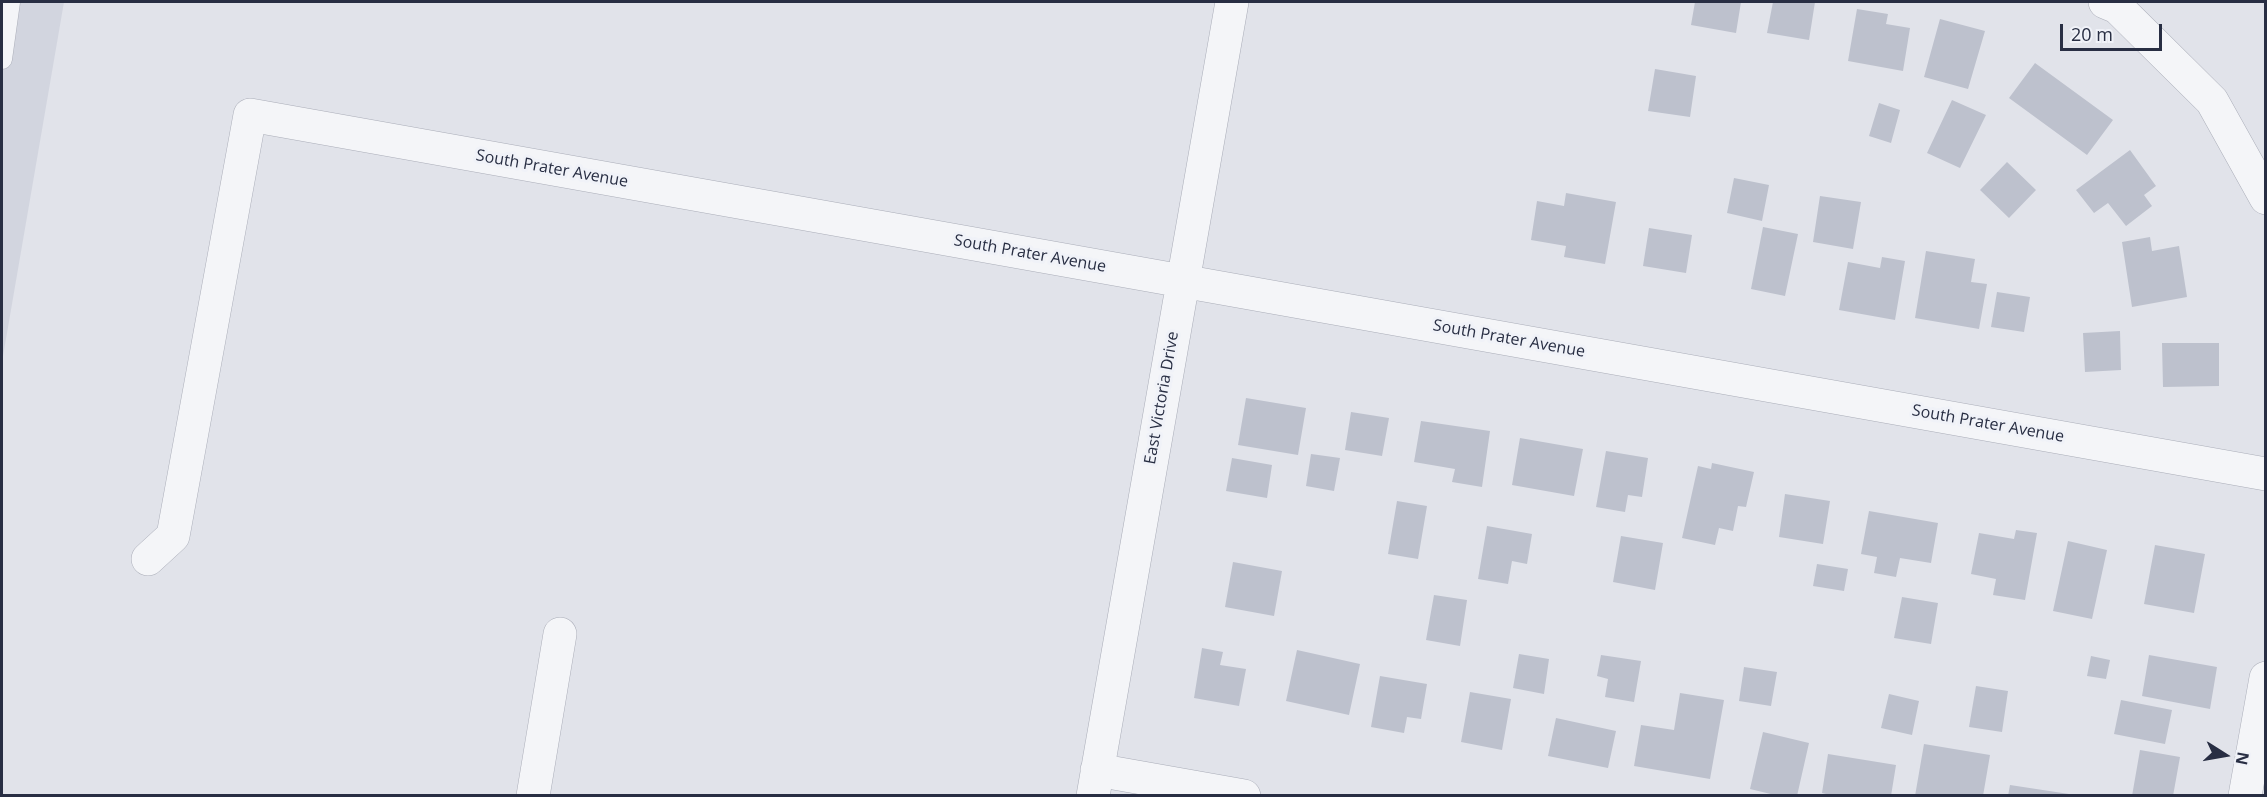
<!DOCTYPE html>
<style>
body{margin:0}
#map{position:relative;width:2267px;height:797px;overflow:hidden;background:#e1e3ea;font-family:"Open Sans",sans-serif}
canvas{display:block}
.frame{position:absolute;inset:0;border:3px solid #282e43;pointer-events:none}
.north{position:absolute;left:2195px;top:725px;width:60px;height:60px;-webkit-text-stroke:4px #f0f2f8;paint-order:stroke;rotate:101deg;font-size:16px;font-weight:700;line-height:24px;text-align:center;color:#282e43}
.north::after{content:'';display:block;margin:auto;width:21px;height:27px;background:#282e43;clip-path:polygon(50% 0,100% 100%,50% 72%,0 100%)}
.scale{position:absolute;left:2060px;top:24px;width:102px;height:27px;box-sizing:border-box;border:3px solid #282e43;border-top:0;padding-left:8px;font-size:18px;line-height:21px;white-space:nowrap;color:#282e43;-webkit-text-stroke:4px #f0f2f8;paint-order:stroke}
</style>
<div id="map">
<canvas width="2267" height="797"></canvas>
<div class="frame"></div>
<div class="north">N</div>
<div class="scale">20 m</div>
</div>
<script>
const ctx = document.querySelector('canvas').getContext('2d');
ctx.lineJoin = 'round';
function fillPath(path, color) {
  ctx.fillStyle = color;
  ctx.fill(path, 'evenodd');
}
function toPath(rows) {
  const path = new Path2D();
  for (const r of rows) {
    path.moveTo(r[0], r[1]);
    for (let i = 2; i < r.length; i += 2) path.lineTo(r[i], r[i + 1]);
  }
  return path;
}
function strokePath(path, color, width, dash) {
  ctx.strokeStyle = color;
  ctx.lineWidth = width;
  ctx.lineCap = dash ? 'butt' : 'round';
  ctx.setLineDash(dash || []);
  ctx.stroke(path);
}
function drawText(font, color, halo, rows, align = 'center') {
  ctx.font = font + ' "Open Sans",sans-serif';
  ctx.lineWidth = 6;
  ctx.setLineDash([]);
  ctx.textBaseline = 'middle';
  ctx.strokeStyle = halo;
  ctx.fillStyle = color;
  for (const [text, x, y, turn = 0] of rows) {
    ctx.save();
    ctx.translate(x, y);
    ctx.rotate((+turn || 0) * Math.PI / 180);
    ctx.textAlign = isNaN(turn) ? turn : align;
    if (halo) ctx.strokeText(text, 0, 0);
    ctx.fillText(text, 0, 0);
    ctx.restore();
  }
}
const built = toPath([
 [2,2,64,2,2,362]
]);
const building = toPath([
 [1695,2,1741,2,1736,33,1691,25],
 [1773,2,1815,2,1809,40,1767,33],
 [1857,9,1888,14,1886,24,1910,28,1903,71,1848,61],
 [1940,19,1985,31,1968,89,1924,77],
 [2035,63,2113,120,2087,155,2009,98],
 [1655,69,1696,76,1690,117,1648,111],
 [1952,100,1986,115,1960,168,1927,153],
 [1879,103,1900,110,1891,143,1869,136],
 [2130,150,2156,186,2144,195,2152,206,2126,226,2108,203,2094,213,2076,190],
 [2007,162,2036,190,2009,218,1980,190],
 [1734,178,1769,185,1762,221,1727,213],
 [1566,193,1616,202,1605,264,1564,257,1566,246,1531,240,1537,201,1564,206],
 [1820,196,1861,202,1853,249,1813,242],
 [1763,227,1798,234,1785,296,1751,289],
 [1649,228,1692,235,1686,273,1643,266],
 [2150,237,2152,251,2179,246,2187,297,2132,307,2122,242],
 [1926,251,1975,259,1971,282,1987,284,1979,329,1915,318],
 [1882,257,1905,261,1895,320,1839,310,1848,262,1880,268],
 [1997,292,2030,297,2024,332,1991,327],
 [2120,331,2121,370,2085,372,2083,333],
 [2162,343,2219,343,2219,386,2163,387],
 [1246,398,1306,408,1298,455,1238,445],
 [1351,412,1389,418,1382,456,1345,450],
 [1421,421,1490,431,1482,487,1452,482,1455,469,1414,462],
 [1520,438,1583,449,1574,496,1512,485],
 [1606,451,1648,458,1642,497,1628,495,1625,512,1596,507],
 [1311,454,1340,458,1334,491,1306,486],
 [1232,458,1272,465,1267,498,1226,491],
 [1712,463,1754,472,1746,507,1738,506,1733,531,1719,528,1715,545,1682,538,1698,466,1711,469],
 [1785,494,1830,501,1823,544,1779,537],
 [1397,501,1427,506,1418,559,1388,554],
 [1869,511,1938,523,1931,563,1900,558,1896,577,1874,573,1877,557,1861,554],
 [1487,526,1532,534,1527,564,1512,561,1508,584,1478,579],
 [2016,530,2037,533,2025,600,1993,595,1996,579,1971,574,1979,533,2014,539],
 [1621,536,1663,543,1655,590,1613,582],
 [2068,541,2107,550,2092,619,2053,611],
 [2155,545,2205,554,2194,613,2144,604],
 [1233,562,1282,571,1274,616,1225,607],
 [1817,564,1848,569,1844,591,1813,586],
 [1434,595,1467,600,1460,646,1426,640],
 [1902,597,1938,603,1931,644,1894,638],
 [1202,648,1223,652,1220,665,1246,669,1239,706,1194,698],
 [1297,650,1360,664,1349,715,1286,701],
 [1519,654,1549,659,1544,694,1513,688],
 [1601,655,1641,661,1634,702,1605,697,1608,679,1597,676],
 [2149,655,2217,667,2210,709,2142,696],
 [2091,656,2110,660,2106,679,2087,676],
 [1744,667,1777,672,1771,706,1739,701],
 [1380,676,1427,684,1421,719,1407,717,1404,733,1371,727],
 [1976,686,2008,691,2002,732,1969,727],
 [1470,692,1511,699,1502,750,1461,742],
 [1680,693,1724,700,1710,779,1634,766,1641,725,1674,730],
 [1889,694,1919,701,1912,735,1881,728],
 [2121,700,2172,710,2165,744,2114,734],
 [1556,718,1616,731,1608,768,1548,756],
 [1763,732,1809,743,1797,796,1779,796,1750,789],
 [1924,744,1990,755,1983,796,1915,796],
 [2140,750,2180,757,2173,796,2132,796],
 [1828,754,1896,765,1891,796,1834,796,1822,793],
 [2010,785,2069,794,2069,796,2008,796]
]);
const service = toPath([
 [2,59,10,2]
]);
const minor = toPath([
 [2105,2,2117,7,2212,101,2266,198],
 [148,559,173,536,250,115,2266,474],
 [1097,770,1244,796],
 [533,796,560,634],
 [1093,796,1232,2],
 [2245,796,2266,678]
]);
const streetNames = [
 ["South Prater Avenue",552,169,10],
 ["South Prater Avenue",1030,254,10],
 ["South Prater Avenue",1509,339,10],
 ["East Victoria Drive",1162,398,-80],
 ["South Prater Avenue",1988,424,10]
];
fillPath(built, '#d2d5df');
fillPath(building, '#bdc1cd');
strokePath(service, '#aaadb8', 21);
strokePath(minor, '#aaadb8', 34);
strokePath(service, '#f4f5f8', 20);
strokePath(minor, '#f4f5f8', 33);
drawText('16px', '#282e43', '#f0f2f8', streetNames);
</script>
